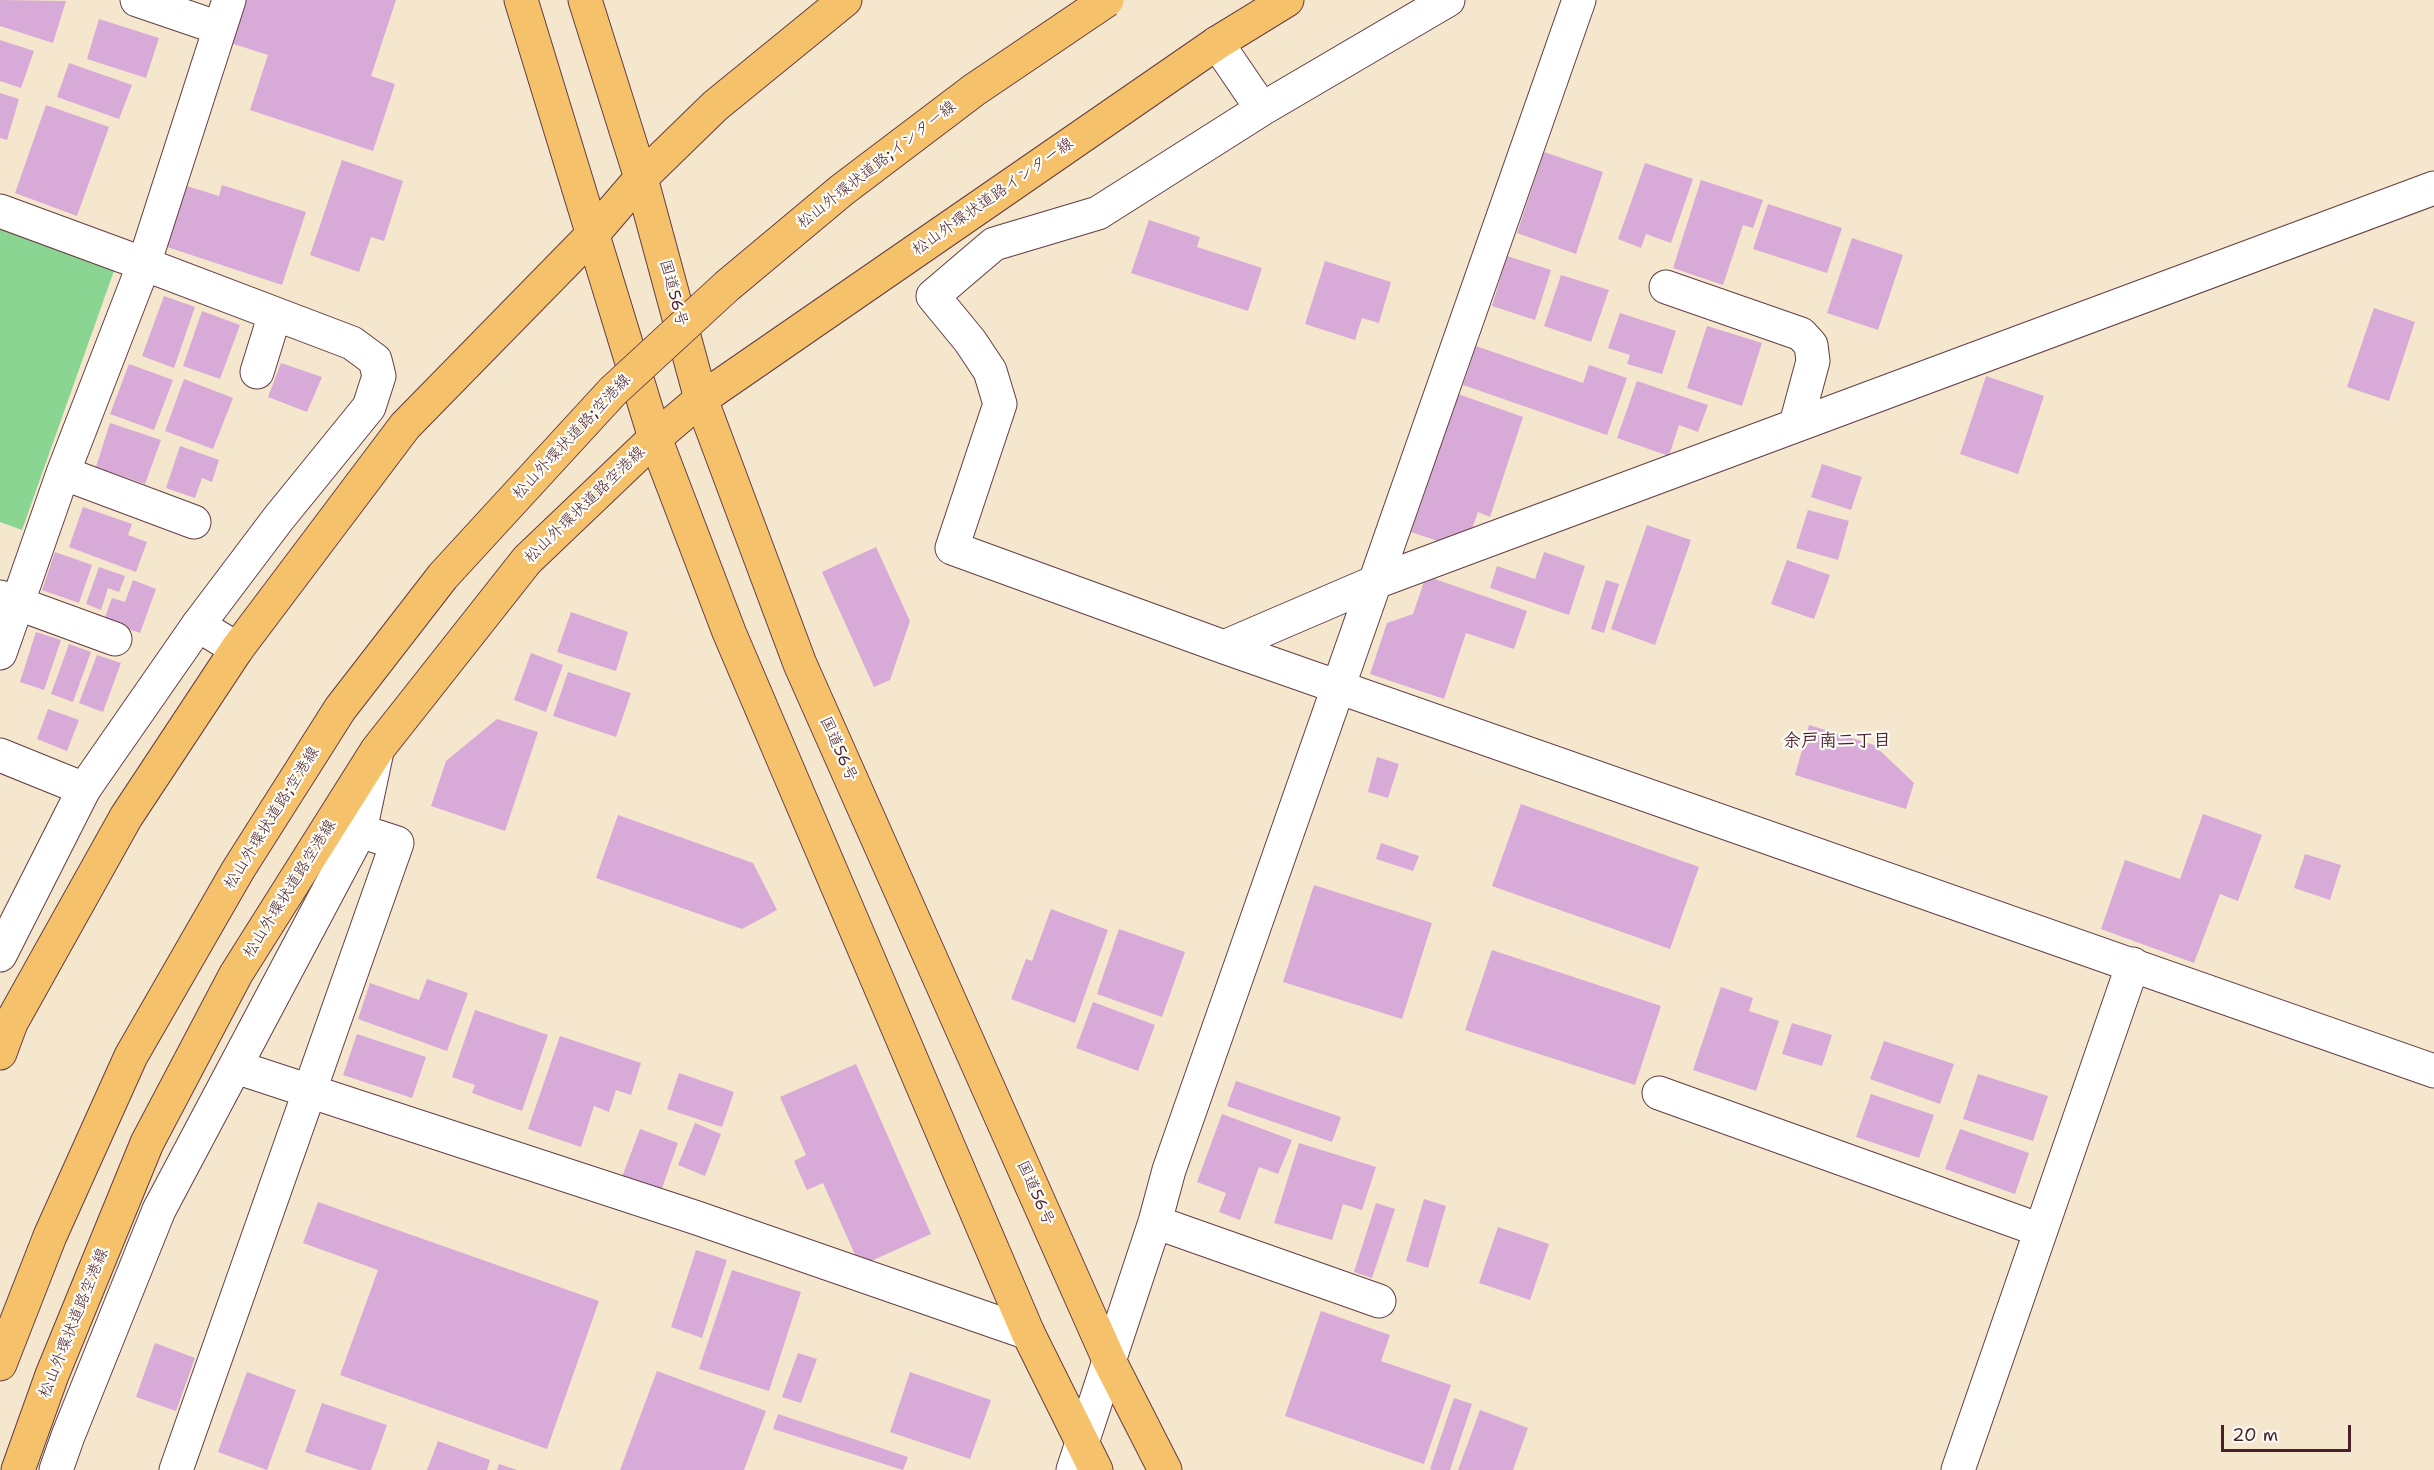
<!DOCTYPE html>
<meta charset="utf-8">
<style>
body{margin:0}
#map{position:relative;width:2434px;height:1470px;overflow:hidden;background:#f4e7ce;font-family:"Shantell Sans",sans-serif}
canvas{display:block}
.scale{position:absolute;left:2221px;top:1425px;width:130px;height:27px;box-sizing:border-box;border:3px solid #4a1f2b;border-top:0;padding-left:8px;font-size:18px;line-height:21px;white-space:nowrap;color:#4a1f2b;-webkit-text-stroke:4px #fdfcf7;paint-order:stroke}
</style>
<div id="map">
<canvas width="2434" height="1470"></canvas>
<div class="scale">20 m</div>
</div>
<script>
const ctx = document.querySelector('canvas').getContext('2d');
ctx.lineJoin = 'round';
function fillPath(path, color) {
  ctx.fillStyle = color;
  ctx.fill(path, 'evenodd');
}
function toPath(rows) {
  const path = new Path2D();
  for (const r of rows) {
    path.moveTo(r[0], r[1]);
    for (let i = 2; i < r.length; i += 2) path.lineTo(r[i], r[i + 1]);
  }
  return path;
}
function strokePath(path, color, width, dash) {
  ctx.strokeStyle = color;
  ctx.lineWidth = width;
  ctx.lineCap = dash ? 'butt' : 'round';
  ctx.setLineDash(dash || []);
  ctx.stroke(path);
}
function drawText(font, color, halo, rows, align = 'center') {
  ctx.font = font + ' "Shantell Sans","Klee One",sans-serif';
  ctx.lineWidth = 4.5;
  ctx.setLineDash([]);
  ctx.textBaseline = 'middle';
  ctx.strokeStyle = halo;
  ctx.fillStyle = color;
  for (const [text, x, y, turn = 0] of rows) {
    ctx.save();
    ctx.translate(x, y);
    ctx.rotate((+turn || 0) * Math.PI / 180);
    ctx.textAlign = isNaN(turn) ? turn : align;
    if (halo) ctx.strokeText(text, 0, 0);
    ctx.fillText(text, 0, 0);
    ctx.restore();
  }
}
const green = toPath([
 [0,228,115,268,22,530,0,522]
]);
const building = toPath([
 [0,0,66,1,53,43,0,26],
 [237,0,396,0,371,76,395,84,373,151,250,110,268,55,224,41],
 [99,19,159,38,146,78,87,59],
 [0,40,34,51,21,88,0,81],
 [69,63,132,85,119,119,57,97],
 [0,93,19,99,7,140,0,138],
 [46,105,109,127,77,216,15,193],
 [1544,152,1603,172,1576,254,1517,233],
 [342,160,403,181,384,241,371,237,359,272,310,255],
 [1645,163,1693,179,1671,243,1646,234,1641,248,1618,239],
 [1701,180,1763,200,1753,228,1743,225,1723,285,1673,268],
 [177,183,219,196,222,185,306,212,282,285,158,244],
 [1768,204,1842,228,1827,273,1753,249],
 [1149,220,1200,237,1197,247,1262,268,1248,311,1131,273],
 [1852,238,1903,255,1878,330,1827,313],
 [1507,256,1551,270,1535,320,1492,306],
 [1325,261,1391,282,1379,323,1362,318,1355,340,1305,324],
 [1561,275,1609,290,1591,342,1544,326],
 [164,296,195,307,174,368,142,356],
 [2374,308,2415,322,2389,401,2347,387],
 [202,311,240,325,220,379,183,366],
 [1620,313,1676,331,1662,374,1627,364,1630,355,1608,348],
 [1707,326,1762,343,1742,406,1687,388],
 [1476,346,1583,383,1589,365,1627,378,1607,435,1463,385],
 [281,363,322,377,307,412,268,397],
 [129,364,173,380,154,430,110,414],
 [1986,376,2044,396,2018,474,1960,454],
 [184,379,233,398,213,449,165,431],
 [1637,381,1708,405,1698,432,1679,425,1669,456,1617,438],
 [1458,394,1523,417,1490,517,1478,512,1469,537,1447,544,1411,532],
 [110,423,161,440,145,484,96,467],
 [180,446,219,460,212,482,202,478,195,498,166,488],
 [1822,464,1862,477,1851,510,1811,497],
 [83,507,132,524,128,535,147,542,136,572,69,547],
 [1808,510,1849,521,1838,560,1796,548],
 [1647,525,1691,540,1655,645,1611,629],
 [876,547,910,621,890,680,874,687,822,572],
 [55,552,92,565,79,603,42,590],
 [1544,552,1585,566,1569,615,1490,588,1497,566,1535,579],
 [1787,560,1830,575,1814,619,1771,604],
 [99,567,125,576,119,592,108,588,101,610,86,604],
 [1426,576,1527,611,1514,649,1466,633,1444,699,1370,674,1387,623,1413,614],
 [133,580,156,589,140,633,104,620,112,598,125,602],
 [1606,580,1619,584,1604,633,1591,629],
 [571,612,628,632,616,671,557,652],
 [36,632,61,640,44,690,20,682],
 [69,644,91,652,73,702,51,694],
 [531,653,563,665,546,712,514,700],
 [97,655,121,663,103,712,79,703],
 [568,672,631,693,616,737,553,716],
 [48,709,79,720,67,751,37,739],
 [497,719,538,732,505,831,431,806,446,761],
 [1809,725,1874,745,1914,783,1906,809,1795,775],
 [1377,757,1399,764,1388,798,1368,792],
 [1521,804,1699,867,1670,949,1492,886],
 [2203,814,2262,835,2238,901,2220,894,2194,963,2101,929,2125,860,2180,879],
 [618,815,753,863,777,910,742,929,596,878],
 [1381,843,1419,856,1413,871,1376,859],
 [2305,854,2341,865,2330,900,2294,888],
 [1314,885,1432,923,1402,1019,1283,982],
 [1051,909,1108,930,1075,1023,1011,999,1026,959,1032,961],
 [1119,929,1185,952,1162,1017,1097,994],
 [1492,950,1661,1006,1635,1085,1465,1030],
 [427,979,468,993,447,1051,358,1019,370,983,419,1000],
 [1721,987,1753,998,1749,1011,1779,1021,1756,1091,1693,1070],
 [1093,1002,1155,1025,1138,1071,1076,1048],
 [475,1010,548,1035,522,1111,472,1093,475,1085,452,1077],
 [1792,1023,1832,1035,1822,1066,1782,1054],
 [357,1034,426,1057,412,1098,343,1075],
 [560,1036,641,1063,631,1095,616,1090,609,1112,594,1106,581,1147,528,1129],
 [1884,1041,1954,1064,1940,1104,1870,1079],
 [856,1064,931,1234,860,1266,823,1183,807,1190,794,1161,806,1155,780,1097],
 [679,1073,734,1092,722,1127,667,1109],
 [1978,1074,2048,1096,2033,1141,1963,1119],
 [1236,1081,1341,1117,1332,1142,1227,1106],
 [1871,1094,1934,1115,1919,1158,1856,1137],
 [1222,1114,1292,1140,1278,1174,1259,1167,1240,1220,1219,1212,1226,1193,1197,1182],
 [695,1123,721,1134,705,1176,678,1165],
 [640,1129,678,1143,661,1191,622,1177],
 [1960,1129,2029,1153,2015,1194,1945,1169],
 [1299,1143,1376,1167,1362,1210,1343,1204,1332,1240,1274,1223],
 [1424,1199,1446,1206,1428,1268,1406,1261],
 [318,1202,599,1301,547,1449,340,1375,378,1270,303,1243],
 [1376,1203,1395,1209,1372,1278,1354,1272],
 [1498,1227,1549,1244,1530,1300,1479,1283],
 [696,1250,727,1260,702,1338,671,1327],
 [732,1270,801,1292,769,1391,699,1369],
 [1321,1311,1390,1335,1381,1361,1451,1385,1424,1464,1285,1416],
 [155,1343,195,1358,176,1411,136,1397],
 [798,1353,817,1359,801,1403,782,1397],
 [657,1371,766,1411,744,1470,620,1470],
 [247,1372,296,1390,267,1470,218,1452],
 [910,1372,991,1400,970,1459,890,1432],
 [1454,1398,1472,1404,1450,1470,1433,1470,1430,1469],
 [322,1403,387,1425,371,1470,359,1470,305,1452],
 [1480,1410,1528,1428,1513,1470,1458,1470],
 [778,1414,908,1457,903,1470,773,1429],
 [438,1441,490,1460,487,1470,427,1470],
 [499,1464,517,1470,497,1470]
]);
const minor = toPath([
 [137,0,219,28],
 [1448,0,1262,109,1098,213,994,244,933,296,970,341,990,371,1000,404,952,548,1224,647,2434,1071],
 [1217,43,1262,109],
 [0,211,144,264,352,343,375,360,379,376,369,407,278,519,198,625],
 [1666,287,1801,334,1811,345,1813,361,1796,424],
 [257,372,275,314],
 [63,473,194,522],
 [0,597,115,639],
 [1224,647,1373,583,2434,188],
 [0,653,63,473,144,264,229,0],
 [0,755,84,789],
 [236,1067,697,1218,1028,1333],
 [1659,1093,2040,1230],
 [1155,1222,1379,1301],
 [176,1470,397,843,360,831],
 [1073,1470,1155,1222,1169,1170,1579,0],
 [1958,1470,2133,964]
]);
const tertiary = toPath([
 [0,955,84,789,198,625,237,649],
 [56,1470,68,1436,159,1210,360,831,377,751]
]);
const trunk = toPath([
 [521,0,655,438,729,632,1028,1333,1096,1470],
 [585,0,641,178,701,399,800,664,1109,1360,1165,1470],
 [0,1053,11,1023,126,817,237,649,405,426,592,235,641,178,715,106,845,0],
 [18,1470,52,1375,147,1143,236,974,377,750,527,560,655,438,701,399,1217,43,1287,0]
]);
const motorway = toPath([
 [0,1364,50,1236,131,1056,238,870,340,709,443,576,613,391]
]);
const motorwayBridge = toPath([
 [613,391,727,286,842,190,974,90,1107,0]
]);
const streetNames = [
 ["松山外環状道路;インター線",877,165,-38],
 ["松山外環状道路インター線",993,197,-35],
 ["国道56号",673,293,75],
 ["松山外環状道路;空港線",572,437,-47],
 ["松山外環状道路空港線",585,505,-44],
 ["国道56号",838,749,66],
 ["松山外環状道路;空港線",272,818,-58],
 ["松山外環状道路空港線",290,889,-58],
 ["国道56号",1035,1193,66],
 ["松山外環状道路空港線",74,1323,-68]
];
const neighbourhoodNames = [
 ["余戸南二丁目",1837,741]
];
fillPath(green, '#8bd592');
fillPath(building, '#d8aad7');
strokePath(minor, '#643d43', 35);
strokePath(tertiary, '#643d43', 35);
strokePath(trunk, '#643d43', 35);
strokePath(motorway, '#643d43', 35);
strokePath(minor, '#fff', 33);
strokePath(tertiary, '#fff', 33);
strokePath(trunk, '#f6c16b', 33);
strokePath(motorway, '#f6c16b', 33);
strokePath(motorwayBridge, '#643d43', 35, []);
strokePath(motorwayBridge, '#f6c16b', 33);
drawText('16px', '#4a1f2b', '#fdfcf7', streetNames);
drawText('bold 18px', '#4a1f2b', '#fdfcf7', neighbourhoodNames);
</script>
